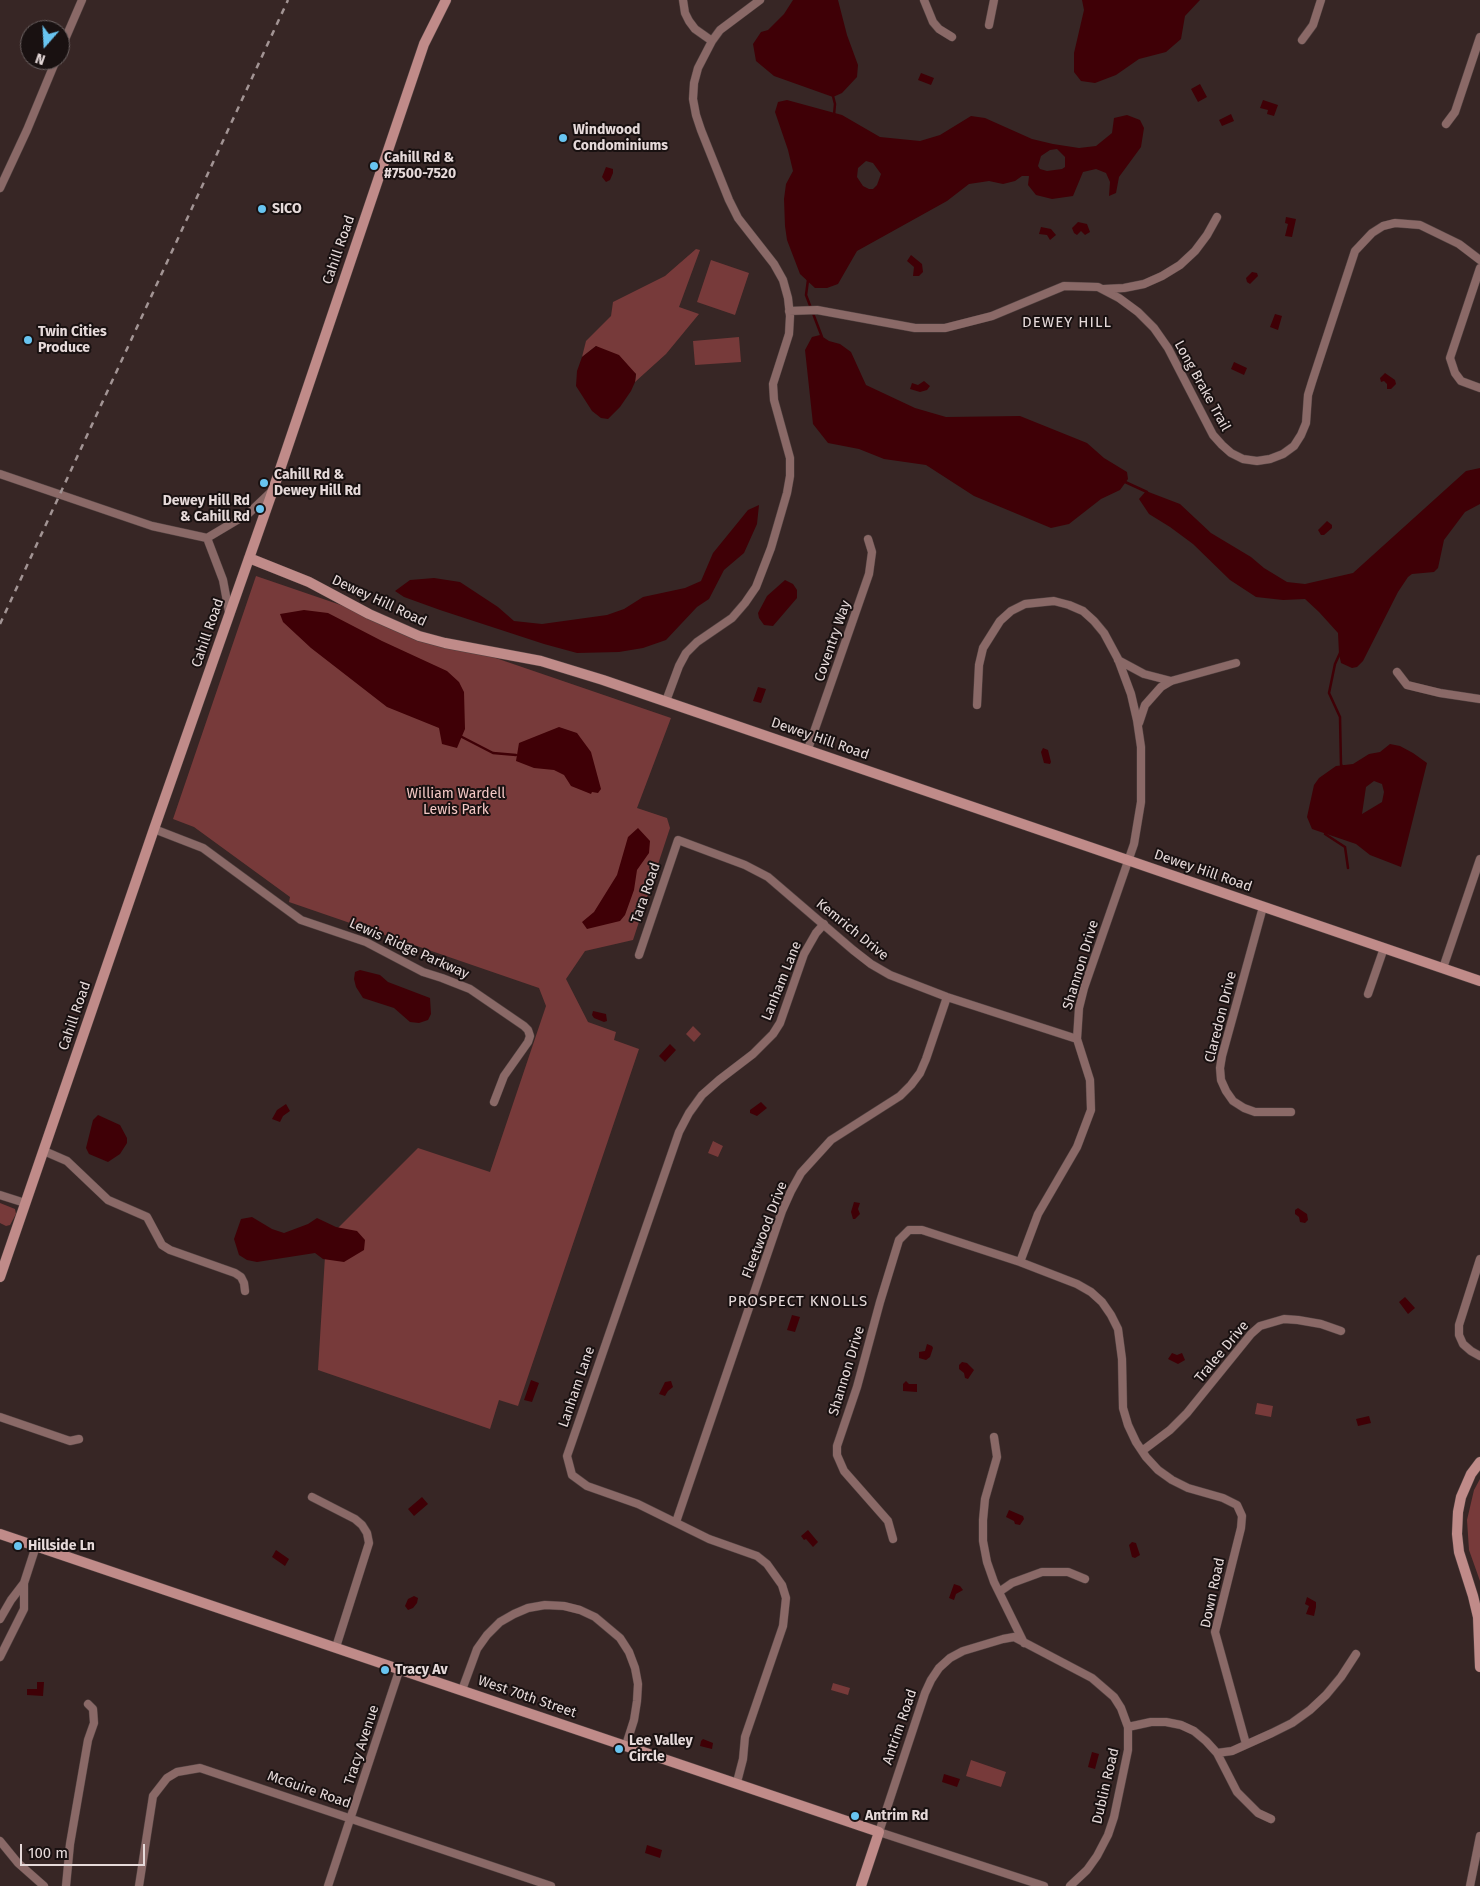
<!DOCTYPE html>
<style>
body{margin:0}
#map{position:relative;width:1480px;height:1886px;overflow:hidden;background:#372625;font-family:"Fira Sans",sans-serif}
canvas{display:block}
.north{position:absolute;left:20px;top:20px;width:50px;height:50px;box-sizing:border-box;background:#191111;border:1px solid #6b6161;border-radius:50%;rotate:199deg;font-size:14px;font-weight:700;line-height:20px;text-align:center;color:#e6dada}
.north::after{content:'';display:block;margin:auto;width:18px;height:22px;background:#68c4f0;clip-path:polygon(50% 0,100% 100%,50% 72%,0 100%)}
.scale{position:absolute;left:20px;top:1844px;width:125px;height:22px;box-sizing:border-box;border:2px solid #e6dada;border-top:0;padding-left:6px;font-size:15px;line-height:18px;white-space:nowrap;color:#e6dada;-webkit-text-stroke:4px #191111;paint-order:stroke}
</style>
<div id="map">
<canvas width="1480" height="1886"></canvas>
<div class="north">N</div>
<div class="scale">100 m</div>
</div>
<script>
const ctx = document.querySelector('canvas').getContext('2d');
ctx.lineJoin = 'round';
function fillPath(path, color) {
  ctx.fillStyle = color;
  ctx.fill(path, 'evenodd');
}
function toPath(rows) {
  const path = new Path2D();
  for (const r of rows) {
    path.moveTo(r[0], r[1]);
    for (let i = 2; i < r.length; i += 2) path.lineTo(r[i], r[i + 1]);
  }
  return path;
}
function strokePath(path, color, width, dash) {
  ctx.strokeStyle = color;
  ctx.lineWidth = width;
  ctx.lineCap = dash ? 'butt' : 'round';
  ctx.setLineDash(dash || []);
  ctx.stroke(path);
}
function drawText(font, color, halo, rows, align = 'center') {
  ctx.font = font + ' "Fira Sans",sans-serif';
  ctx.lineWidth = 4;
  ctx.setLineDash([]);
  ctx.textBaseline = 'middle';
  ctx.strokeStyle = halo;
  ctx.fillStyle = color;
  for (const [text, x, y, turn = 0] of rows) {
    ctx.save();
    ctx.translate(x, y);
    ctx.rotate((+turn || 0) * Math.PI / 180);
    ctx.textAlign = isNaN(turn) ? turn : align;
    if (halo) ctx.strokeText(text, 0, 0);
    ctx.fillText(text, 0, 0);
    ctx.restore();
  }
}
const green = toPath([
 [696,249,700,250,679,307,699,314,666,354,635,382,636,374,596,346,582,357,586,341,611,316,613,302,665,276],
 [711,260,749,273,735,315,697,302],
 [739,337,741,362,695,365,693,341],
 [256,576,671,718,637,808,667,818,670,828,633,940,585,951,566,979,588,1022,616,1032,614,1040,639,1049,518,1406,499,1400,490,1429,318,1370,326,1240,418,1148,490,1172,546,1006,539,988,289,902,290,897,194,827,173,819],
 [693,1026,701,1034,694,1042,686,1034],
 [713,1141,723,1146,718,1157,708,1153],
 [0,1203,15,1209,16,1214,10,1225,6,1226,0,1223],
 [1257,1403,1273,1406,1271,1417,1255,1414],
 [1480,1479,1480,1581,1469,1550,1467,1520,1474,1490],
 [833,1683,850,1688,848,1695,831,1690],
 [971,1760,1006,1772,1001,1787,966,1776]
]);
const water = toPath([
 [793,0,838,0,847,35,858,65,857,77,842,93,833,97,774,76,756,61,753,44,761,32,768,30,784,14],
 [1082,0,1200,0,1185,16,1181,39,1166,52,1139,59,1116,75,1095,83,1081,81,1074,72,1074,53,1084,10],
 [921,73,934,78,931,85,918,80],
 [1200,84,1207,97,1198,102,1191,89],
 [787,100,842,115,880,137,920,141,940,135,971,116,985,118,1032,139,1053,144,1079,148,1096,146,1112,133,1114,118,1127,115,1140,120,1144,128,1141,147,1119,177,1116,193,1109,196,1110,182,1106,173,1096,169,1083,172,1073,196,1052,199,1036,195,1028,185,1029,176,1022,176,1015,181,1003,184,989,181,969,184,947,201,857,251,838,284,827,288,815,288,800,274,787,240,785,226,784,199,786,184,793,171,788,150,775,112,778,102],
 [1057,149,1065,157,1065,167,1062,169,1047,171,1040,169,1038,166,1041,156,1050,150],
 [866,161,873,163,881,174,877,185,873,189,869,189,863,186,857,177,858,168],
 [1263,100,1278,105,1274,116,1267,114,1268,110,1260,108],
 [1231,114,1234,121,1222,126,1219,120],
 [606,167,613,169,613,173,610,180,606,182,602,177],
 [1286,217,1296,219,1292,237,1285,236,1288,224,1285,223],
 [1078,222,1087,224,1090,232,1085,235,1081,231,1077,235,1074,233,1072,228],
 [1041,227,1051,229,1056,235,1050,240,1047,235,1039,234],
 [911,255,922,264,923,272,919,276,913,276,914,267,907,261],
 [1252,272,1257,273,1258,276,1250,284,1247,282,1246,278],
 [1275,314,1282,316,1278,330,1270,327],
 [820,335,829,341,840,344,851,352,866,385,915,408,946,417,1020,416,1087,443,1104,458,1127,472,1128,479,1120,490,1101,499,1069,524,1051,528,974,496,926,465,884,459,859,449,828,443,813,424,805,350,812,337],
 [596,346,619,355,636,374,635,382,631,391,620,407,608,419,601,418,592,411,576,386,577,371,582,357],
 [1234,362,1247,368,1244,375,1231,369],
 [1385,373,1395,380,1396,384,1391,389,1387,389,1387,384,1384,381,1381,382,1380,378],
 [924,381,930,386,927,390,920,392,910,389,912,383,918,385],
 [1480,468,1480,504,1465,512,1444,540,1438,568,1434,572,1412,574,1408,577,1398,592,1363,661,1357,667,1352,668,1341,663,1339,654,1338,633,1319,612,1305,599,1283,600,1256,597,1230,580,1193,544,1170,527,1149,514,1139,499,1146,491,1180,504,1211,533,1251,557,1264,568,1287,582,1305,584,1353,573,1466,471],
 [759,505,757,524,744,553,724,570,709,599,697,607,666,640,643,648,619,652,577,653,544,644,440,610,404,597,395,591,410,580,434,578,460,582,498,607,514,621,542,624,607,615,624,609,643,597,685,588,701,581,713,553,748,510],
 [1327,521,1332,525,1332,528,1324,535,1321,535,1318,530],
 [785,580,793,584,797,590,797,598,773,626,764,625,759,618,758,613,767,596],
 [304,610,328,613,382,641,447,671,459,682,464,692,465,729,457,748,442,744,439,728,387,707,311,648,283,622,280,614],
 [758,687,766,689,761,703,753,701],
 [559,727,577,733,591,752,601,789,598,793,592,792,591,794,571,786,564,775,554,770,534,768,516,761,519,743],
 [1390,744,1400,746,1413,753,1427,763,1401,867,1370,855,1356,844,1312,829,1307,817,1314,785,1319,778,1336,766,1353,764,1369,754,1380,752],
 [1374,781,1382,784,1384,792,1382,802,1362,814,1366,787],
 [1043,748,1048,750,1051,762,1050,764,1044,763,1041,752],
 [638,828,650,841,649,853,637,870,634,890,625,915,620,921,587,929,582,922,594,912,617,875,628,837],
 [360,970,380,975,388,982,430,998,431,1014,428,1020,419,1023,410,1022,394,1008,363,998,356,987,354,979,355,972],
 [593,1011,606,1014,607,1021,604,1022,594,1018,592,1015],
 [670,1044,676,1050,665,1062,659,1056],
 [761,1102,767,1108,757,1116,750,1113,750,1110],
 [286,1104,290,1111,283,1116,280,1122,272,1119,277,1110],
 [98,1115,120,1125,127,1138,127,1143,120,1154,108,1162,89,1154,86,1148,93,1120],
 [854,1202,860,1203,858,1209,860,1214,855,1219,853,1219,851,1212],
 [1298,1208,1307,1214,1308,1220,1305,1223,1300,1222,1299,1217,1295,1214,1295,1210],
 [252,1217,272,1229,284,1233,308,1224,317,1218,336,1227,357,1231,365,1240,364,1250,344,1262,323,1259,315,1253,257,1262,247,1260,239,1255,234,1239,241,1219],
 [1405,1297,1415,1308,1408,1314,1399,1302],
 [792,1315,800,1317,795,1332,787,1330],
 [927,1344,932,1346,933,1348,930,1357,926,1360,919,1358,919,1352,925,1351],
 [1172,1353,1177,1355,1182,1353,1185,1360,1178,1364,1168,1359],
 [962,1362,967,1363,974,1370,968,1379,965,1378,964,1373,959,1369,959,1365],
 [531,1380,539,1383,532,1402,524,1400],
 [671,1381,673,1387,668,1391,665,1396,659,1394,665,1382],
 [906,1381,909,1384,917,1384,917,1392,903,1391,903,1384],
 [1369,1416,1371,1423,1358,1426,1356,1419],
 [422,1497,428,1504,414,1516,408,1509],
 [1009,1510,1023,1516,1024,1519,1020,1525,1015,1524,1014,1521,1006,1517],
 [808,1530,818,1542,813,1547,806,1539,804,1540,801,1536],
 [1132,1542,1136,1543,1140,1555,1135,1558,1132,1557,1129,1545],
 [276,1550,289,1559,285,1566,272,1557],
 [954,1584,960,1586,963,1590,956,1594,954,1600,949,1598],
 [414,1596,418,1598,417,1603,413,1608,408,1610,405,1606,408,1599],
 [1307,1597,1316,1602,1316,1607,1314,1616,1306,1614,1309,1606,1305,1604],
 [37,1682,44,1682,43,1696,27,1695,27,1689,37,1689],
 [703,1739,713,1743,712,1749,700,1746,701,1741],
 [1092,1752,1099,1754,1095,1769,1088,1767],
 [944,1774,960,1779,957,1787,942,1782],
 [647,1845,662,1850,660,1858,645,1853]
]);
const stream = toPath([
 [833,96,835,104,834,115],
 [808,280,806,295,822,337],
 [1123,481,1147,492],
 [1340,653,1335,664,1329,693,1340,717,1341,765,1344,767],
 [462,737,493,753,516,755],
 [1326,832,1325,834,1345,847,1348,868]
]);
const street = toPath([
 [683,0,685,13,689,21,695,29,712,41],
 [924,0,933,22,939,29,952,37],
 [989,25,994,0],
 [1302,40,1313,25,1321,0],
 [60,51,82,0],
 [1446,124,1455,112,1480,37],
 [0,188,27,130,56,60],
 [1480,268,1450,358,1455,373,1461,381,1480,388],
 [1104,289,1124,288,1144,284,1162,276,1180,265,1195,251,1207,235,1217,217],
 [789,311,817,310,915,328,945,328,992,316,1064,286,1098,287,1119,298,1138,312,1154,328,1168,348,1213,435,1222,445,1231,453,1243,459,1257,461,1270,459,1283,454,1294,446,1301,435,1306,423,1308,395,1312,382,1355,251,1372,233,1383,226,1395,223,1420,225,1459,244,1480,260],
 [0,474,152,526,207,538,249,513,271,492],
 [207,538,223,580,229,612],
 [1118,660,1144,674,1171,681],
 [1397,672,1407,685,1440,693,1480,699],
 [666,701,679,666,686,653,697,642,732,618,745,603,756,587,771,548,787,493,790,476,790,458,774,400,773,384,789,334,790,316,788,298,783,280,774,264,738,218,729,200,701,130,696,115,693,99,694,83,698,68,712,41,720,30,760,0],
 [977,705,979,665,983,648,1000,621,1011,611,1025,604,1054,601,1069,605,1083,611,1094,621,1104,633,1118,659,1131,694,1137,720,1141,747,1141,802,1134,844,1084,988,1079,1008,1077,1039,1090,1080,1091,1110,1077,1147,1038,1214,1020,1262],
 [1139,723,1145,705,1161,687,1171,681,1236,663],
 [808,749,869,574,872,552,868,539],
 [154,829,203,848,301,920,366,942,423,972,442,978,470,989,524,1026,528,1030,530,1036,528,1042,504,1076,494,1102],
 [1263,907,1222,1056,1220,1068,1221,1080,1226,1091,1233,1101,1244,1108,1255,1112,1291,1112],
 [639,955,678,840,745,865,768,877,853,950,871,964,890,975,947,997,1077,1039],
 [1443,968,1480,859],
 [1368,994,1384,948],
 [44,1151,67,1161,108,1200,147,1217,162,1245,170,1250,235,1273,241,1277,244,1283,245,1291],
 [0,1195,25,1203],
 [1480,1259,1459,1325,1459,1335,1463,1344,1471,1351,1480,1356],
 [0,1417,70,1441,79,1439],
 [994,1437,997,1457,985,1499,983,1520,983,1541,987,1562,994,1582,1024,1643],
 [1142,1451,1170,1430,1187,1413,1251,1334,1260,1326,1284,1319,1298,1320,1321,1324,1341,1331],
 [312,1497,355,1519,362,1525,367,1533,369,1543,336,1647],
 [676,1522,782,1211,791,1191,801,1173,831,1140,900,1096,911,1085,920,1073,926,1059,947,997],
 [893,1539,888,1521,844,1471,837,1455,837,1446,857,1387,880,1302,899,1240,909,1230,922,1230,1020,1262,1077,1284,1091,1292,1102,1302,1111,1315,1118,1329,1122,1359,1123,1408,1128,1425,1136,1442,1146,1457,1158,1470,1172,1480,1188,1488,1223,1498,1237,1505,1242,1516,1241,1528,1215,1632,1246,1744],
 [999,1592,1012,1583,1042,1572,1068,1572,1085,1579],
 [0,1619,11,1600,24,1583],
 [0,1657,24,1609,24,1583,36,1546],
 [462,1690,477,1649,487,1635,500,1622,514,1614,528,1608,545,1605,564,1606,580,1610,595,1617,620,1638,629,1652,635,1668,638,1684,637,1701,634,1720,626,1745],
 [1128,1727,1151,1722,1166,1722,1181,1725,1194,1731,1206,1741,1217,1753,1237,1792,1258,1813,1271,1819],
 [1217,1753,1232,1751,1272,1733,1292,1723,1310,1710,1326,1695,1341,1677,1356,1654],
 [737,1782,743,1759,745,1737,783,1626,786,1598,782,1585,767,1564,757,1556,709,1539,638,1504,587,1486,572,1475,567,1456,679,1132,689,1113,702,1095,719,1080,753,1054,773,1034,780,1023,804,954,816,933,824,924],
 [0,1841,18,1863,44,1886],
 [66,1886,70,1844,88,1740,94,1723,93,1709,88,1704],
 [139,1886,153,1796,167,1778,177,1772,200,1768,551,1886],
 [328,1886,400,1668],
 [1044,1886,879,1832,925,1693,931,1680,939,1668,950,1658,963,1651,1003,1639,1014,1637,1092,1678,1114,1697,1121,1708,1128,1727,1128,1750,1114,1817,1108,1835,1097,1856,1087,1870,1070,1886],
 [1470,1886,1480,1836]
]);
const secondary = toPath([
 [249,558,309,582,369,614,419,636,445,643,541,661,603,680,1480,981],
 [0,1277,154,829,273,490,424,44,446,0],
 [1480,1462,1471,1474,1461,1497,1458,1512,1457,1534,1459,1552,1473,1596,1478,1617,1480,1667],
 [0,1534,879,1832,861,1886]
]);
const rail = toPath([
 [0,624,288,0]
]);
const markers = [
 [563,138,5,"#68c4f0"],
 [374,166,5,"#68c4f0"],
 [262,209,5,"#68c4f0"],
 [28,340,5,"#68c4f0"],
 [264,483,5,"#68c4f0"],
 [260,509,5,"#68c4f0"],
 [18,1546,5,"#68c4f0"],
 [385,1670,5,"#68c4f0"],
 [619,1749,5,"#68c4f0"],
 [855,1816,5,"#68c4f0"]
];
const poiNames = [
 ["Windwood",573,130],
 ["Condominiums",573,146],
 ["Cahill Rd &",384,158],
 ["#7500-7520",384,174],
 ["SICO",272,209],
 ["Twin Cities",38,332],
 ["Produce",38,348],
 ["Cahill Rd &",274,475],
 ["Dewey Hill Rd",274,491],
 ["Dewey Hill Rd",250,501,"right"],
 ["& Cahill Rd",250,517,"right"],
 ["Hillside Ln",28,1546],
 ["Tracy Av",395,1670],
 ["Lee Valley",629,1741],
 ["Circle",629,1757],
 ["Antrim Rd",865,1816]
];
const streetNames = [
 ["Cahill Road",339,250,-71],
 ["Long Brake Trail",1202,386,61],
 ["Dewey Hill Road",379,601,25],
 ["Cahill Road",208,633,-71],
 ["Coventry Way",833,641,-71],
 ["Dewey Hill Road",820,739,19],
 ["Dewey Hill Road",1203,871,19],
 ["Tara Road",646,893,-71],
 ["Kemrich Drive",852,930,39],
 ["Lewis Ridge Parkway",409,949,24],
 ["Shannon Drive",1081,965,-73],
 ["Lanham Lane",782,981,-68],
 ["Cahill Road",75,1016,-71],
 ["Claredon Drive",1221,1017,-76],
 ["Fleetwood Drive",765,1230,-69],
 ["Tralee Drive",1222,1352,-50],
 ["Shannon Drive",847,1371,-73],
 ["Lanham Lane",577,1387,-71],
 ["Down Road",1213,1593,-78],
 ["West 70th Street",527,1697,19],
 ["Antrim Road",900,1727,-71],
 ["Tracy Avenue",362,1745,-72],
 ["Dublin Road",1106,1786,-77],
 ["McGuire Road",309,1790,19]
];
const parkNames = [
 ["William Wardell",456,794],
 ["Lewis Park",456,810]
];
const neighbourhoodNames = [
 ["DEWEY HILL",1067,323],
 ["PROSPECT KNOLLS",798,1302]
];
fillPath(green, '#773a3a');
fillPath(water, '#3f0006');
strokePath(stream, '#3f0006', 2.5);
strokePath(street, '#534342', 9);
strokePath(secondary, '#534342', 11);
strokePath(street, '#8a6967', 8);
strokePath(secondary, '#c08b89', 10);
strokePath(rail, '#a29494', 2.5, [6, 6]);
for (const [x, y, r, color] of markers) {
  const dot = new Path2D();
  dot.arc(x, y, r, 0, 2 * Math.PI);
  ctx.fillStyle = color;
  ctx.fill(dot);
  strokePath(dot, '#191111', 2);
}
drawText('bold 14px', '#e6dada', '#191111', poiNames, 'left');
drawText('14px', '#e6dada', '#191111', streetNames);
drawText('14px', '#f4c8c5', '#191111', parkNames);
ctx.letterSpacing = '1px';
drawText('15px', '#e6dada', '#191111', neighbourhoodNames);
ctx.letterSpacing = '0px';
</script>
